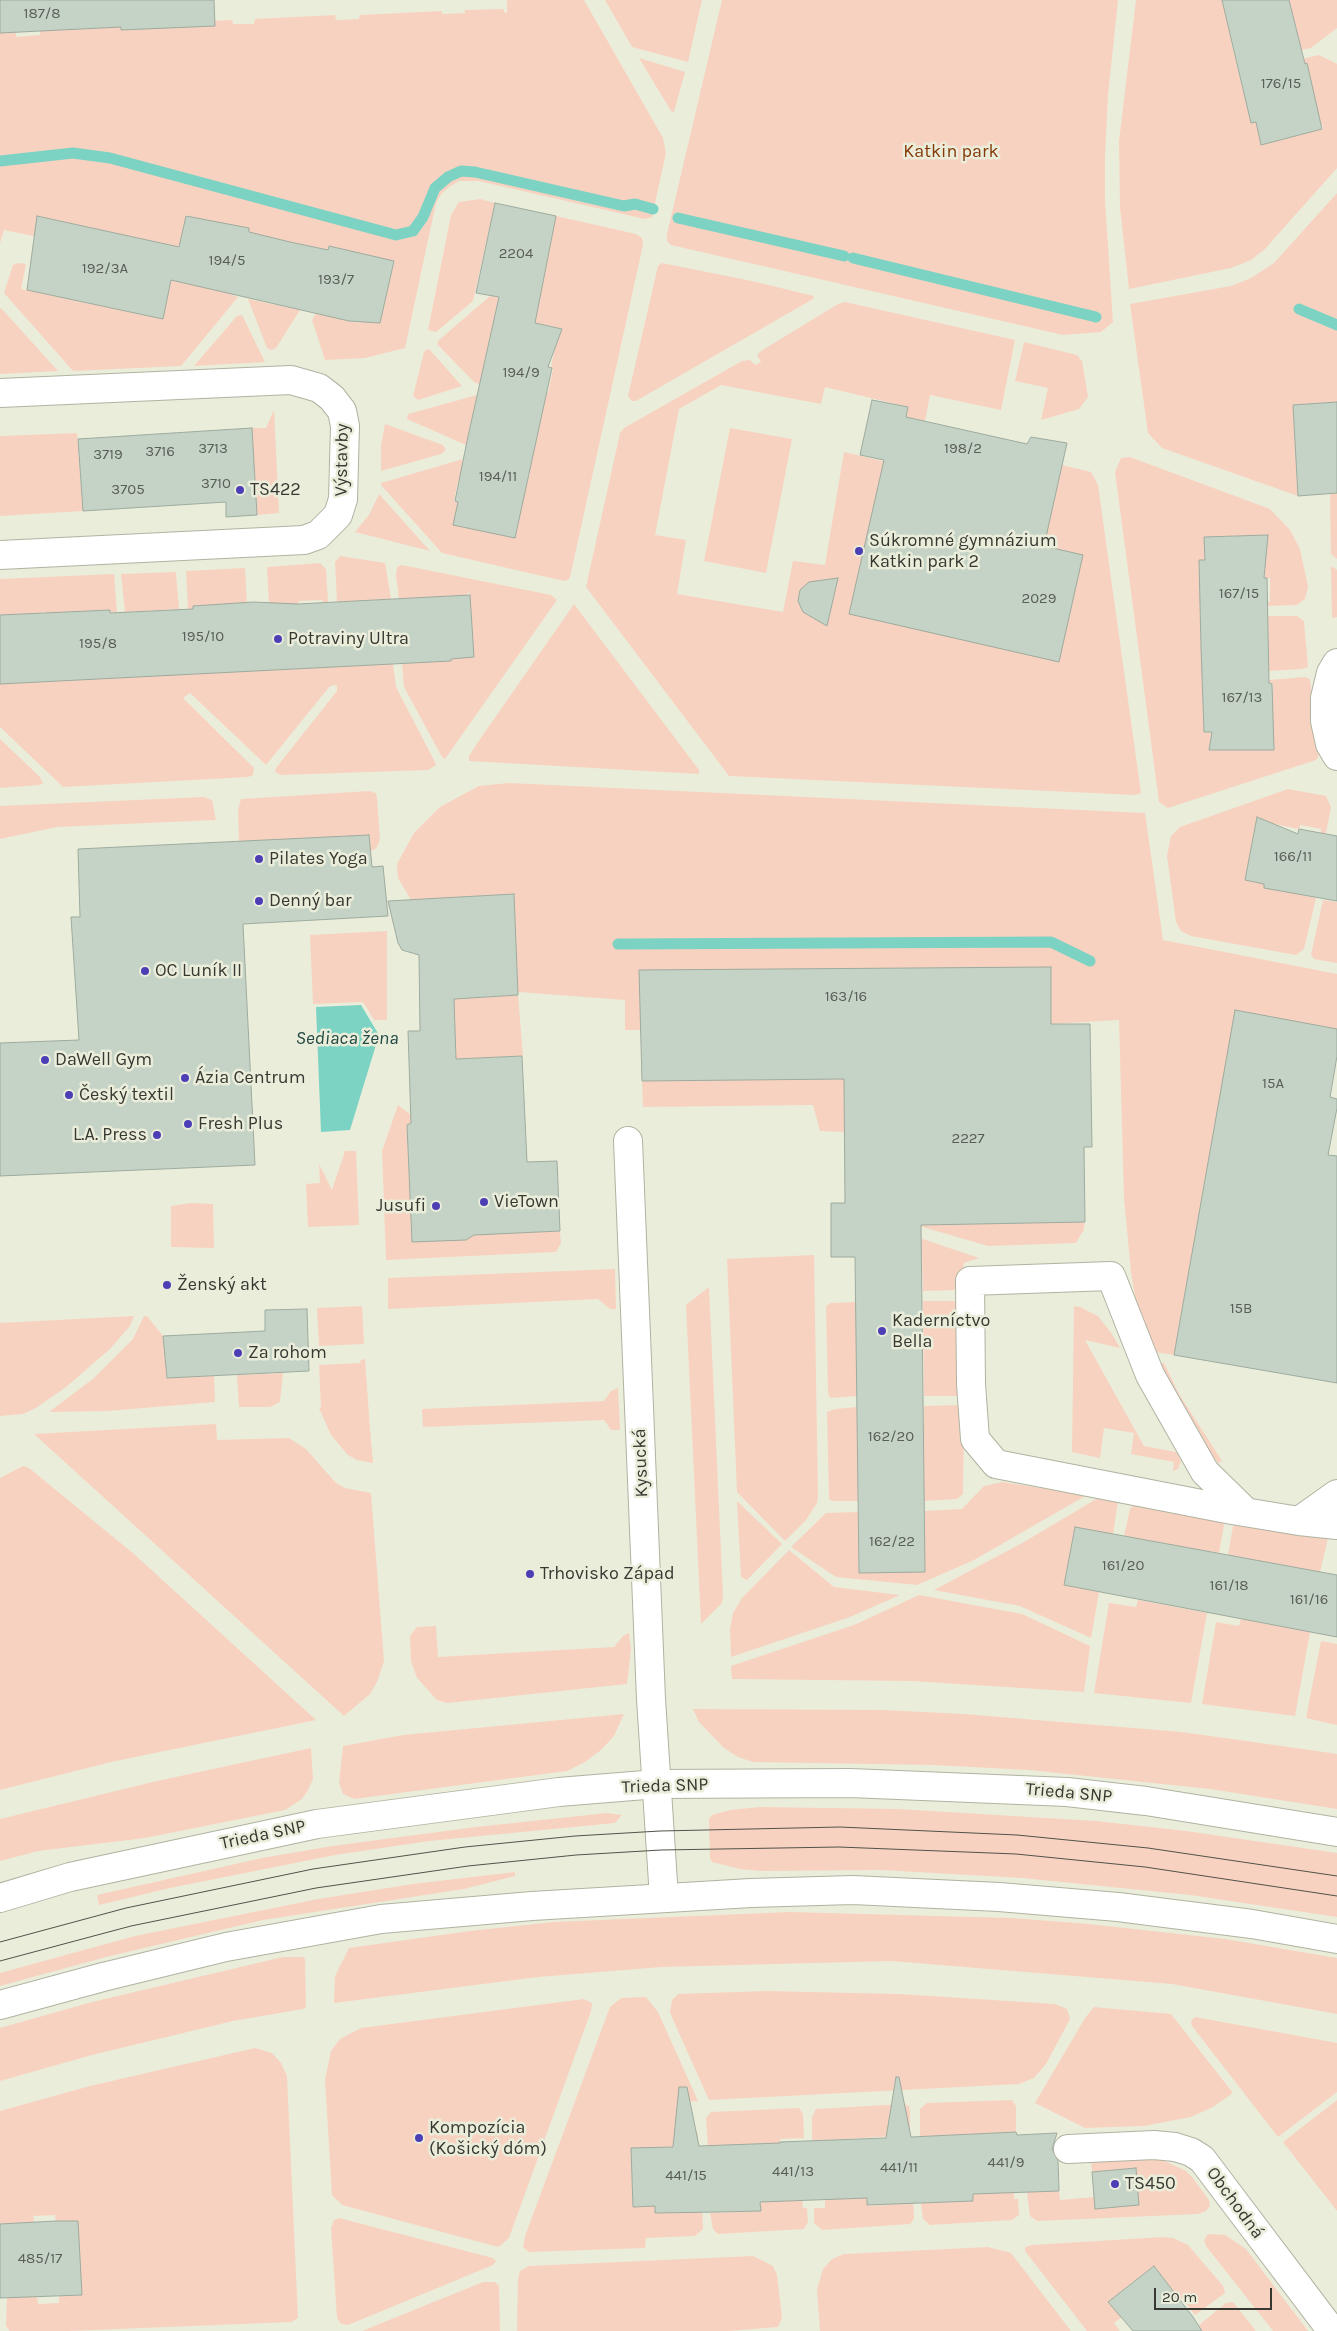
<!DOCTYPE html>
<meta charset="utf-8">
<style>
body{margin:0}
#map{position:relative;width:1337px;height:2331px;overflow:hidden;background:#ebeddb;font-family:Karla,sans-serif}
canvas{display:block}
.scale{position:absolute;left:1154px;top:2288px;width:118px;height:22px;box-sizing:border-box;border:2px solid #373831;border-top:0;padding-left:6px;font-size:15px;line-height:18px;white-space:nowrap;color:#373831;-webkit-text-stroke:4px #ebeddb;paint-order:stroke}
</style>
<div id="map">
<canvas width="1337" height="2331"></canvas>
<div class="scale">20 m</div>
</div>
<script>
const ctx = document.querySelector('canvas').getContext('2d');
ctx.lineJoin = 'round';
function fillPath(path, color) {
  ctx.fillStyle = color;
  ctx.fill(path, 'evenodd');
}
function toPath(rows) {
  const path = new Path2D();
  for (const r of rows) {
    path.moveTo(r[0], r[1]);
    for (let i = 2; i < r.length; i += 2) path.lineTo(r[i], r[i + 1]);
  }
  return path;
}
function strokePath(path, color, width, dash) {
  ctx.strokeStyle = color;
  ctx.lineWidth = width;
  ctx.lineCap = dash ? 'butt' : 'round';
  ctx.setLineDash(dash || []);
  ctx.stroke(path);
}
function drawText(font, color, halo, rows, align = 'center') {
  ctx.font = font + ' Karla,sans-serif';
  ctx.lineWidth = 5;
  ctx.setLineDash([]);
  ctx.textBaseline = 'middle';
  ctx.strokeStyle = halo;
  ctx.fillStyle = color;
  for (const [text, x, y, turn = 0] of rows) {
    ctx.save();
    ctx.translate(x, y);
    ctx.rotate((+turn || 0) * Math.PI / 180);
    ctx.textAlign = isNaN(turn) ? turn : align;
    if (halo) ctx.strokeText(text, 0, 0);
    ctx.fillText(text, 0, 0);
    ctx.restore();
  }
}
const green = toPath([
 [507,0,584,0,663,138,666,153,652,217,645,219,479,181,459,181,449,187,442,193,436,203,405,348,365,358,325,360,312,320,320,306,336,318,359,323,361,316,377,320,377,323,380,323,394,261,390,260,390,263,351,254,351,251,329,246,328,250,249,233,249,228,188,219,189,216,186,215,179,247,38,216,43,238,4,230,0,243,0,33,16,32,16,37,40,35,40,31,121,27,121,30,145,29,189,22,232,20,233,24,254,24,255,19,335,15,336,20,359,19,360,15,442,11,442,14,465,13,465,10,504,9,504,12,507,13],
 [605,0,702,0,688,62,632,47],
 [722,0,1118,0,1108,95,1105,156,1105,200,1113,322,1101,332,1063,335,671,245,667,241,667,234],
 [1136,0,1222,0,1231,38,1238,39,1231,41,1251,123,1258,122,1263,140,1260,141,1261,145,1323,129,1323,125,1319,126,1307,64,1304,65,1302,59,1319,55,1337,64,1337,168,1265,249,1251,260,1231,268,1129,289,1120,208,1119,141],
 [1289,0,1337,0,1337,28,1311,48,1301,50],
 [639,58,685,72,674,112,671,111],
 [1337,193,1337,402,1293,405,1298,496,1162,448,1148,433,1130,304,1231,286,1251,278,1274,263],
 [480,199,495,203,473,301,436,332,428,330,451,215,459,202],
 [556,216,636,234,642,238,643,245,570,577,568,580,564,581,442,553,381,485,381,483,463,459,462,462,469,464,465,482,458,481,454,501,461,503,515,538,516,534,513,534,530,473,527,473,545,392,548,393,553,369,551,368,558,331,562,329,499,315,498,338,490,336,480,384,475,383,437,344,439,340,490,296,538,305],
 [18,263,26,264,21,289,163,319,172,277,194,279,193,285,215,290,233,288,232,295,238,297,181,366,73,371,4,293,13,265],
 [662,263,752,281,814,296,813,299,636,401,632,401,628,396,658,266],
 [248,299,300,310,276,348,271,350,267,348],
 [845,302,1015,340,1001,410,930,395,925,421,906,417,908,407,825,387,821,404,721,385,679,409,655,535,686,540,677,594,783,612,793,561,825,565,844,452,1054,501,1062,465,1091,472,1098,485,1141,793,1135,795,729,776,586,587,620,433,624,428,742,361,750,360,755,365,761,362,757,355,761,351,838,304],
 [0,308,2,309,58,371,0,374],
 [242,315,265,362,194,366,237,316],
 [1024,342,1077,355,1082,361,1088,397,1079,409,1041,420,1048,388,1015,381],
 [427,349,430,350,462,386,418,400,413,396,424,352],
 [477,395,466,445,407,419,408,414],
 [274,410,279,513,257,515,252,428,266,428],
 [385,424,443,445,446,450,441,454,381,471,381,445],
 [730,428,792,439,766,573,704,561],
 [77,433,83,511,0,516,0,436],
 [1130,457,1270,509,1290,530,1300,549,1308,587,1305,599,1297,605,1267,606,1267,602,1270,602,1270,578,1265,578,1265,540,1267,540,1267,535,1204,537,1204,541,1207,542,1207,560,1199,560,1204,732,1211,732,1212,746,1274,750,1274,746,1271,746,1270,708,1273,707,1273,684,1269,683,1269,680,1305,677,1310,679,1319,755,1316,760,1168,808,1159,802,1115,472,1121,458],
 [1337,493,1337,559,1331,554,1330,494],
 [379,494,430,551,355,532,369,515],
 [340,556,385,563,391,599,337,602,335,562],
 [320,563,326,569,328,602,323,602,322,600,299,601,298,604,269,605,267,567],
 [402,565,551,595,557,600,445,759,442,757,404,687,402,663,451,661,451,656,473,657,470,593,467,593,467,596,399,599,396,575,397,567],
 [1331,566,1337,570,1337,617,1332,618],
 [245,568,247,606,193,606,193,609,188,609,186,571],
 [176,572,179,609,125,612,121,574],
 [114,574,117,612,110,612,109,610,47,616,46,612,41,612,41,616,0,615,0,579],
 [574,604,699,770,699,774,469,761,469,756,476,745],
 [1268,616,1297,616,1304,621,1308,667,1302,669,1269,671],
 [393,663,396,687,435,762,436,765,428,770,281,775,275,772,276,768,337,691,337,685,330,686,266,765,190,693,183,698,254,768,253,775,248,777,63,787,0,727,0,677,68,681,91,679,91,672,110,678],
 [0,739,40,777,43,783,40,785,0,788],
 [509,783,1145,813,1163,940,1337,974,1337,1029,1213,1134,1174,1355,1155,1352,1137,1308,1131,1272,1124,1198,1119,1020,1051,1024,1051,967,641,1030,625,1030,625,1000,518,992,514,894,411,900,398,878,397,864,414,833,440,807,479,786],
 [1288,789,1326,796,1331,807,1326,833,1321,833,1321,829,1300,825,1299,829,1259,821,1257,817,1245,880,1265,881,1264,888,1308,890,1307,896,1316,898,1304,949,1296,955,1191,936,1181,931,1176,922,1167,856,1171,836,1180,827],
 [369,791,376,793,377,798,380,840,376,849,370,851,369,835,239,842,238,810,241,799],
 [204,797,212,800,216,820,57,827,0,839,0,806],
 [1323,900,1337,902,1337,963,1314,959,1311,955],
 [387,931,387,1020,374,1020,363,1002,313,1004,310,935],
 [518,995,523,1056,456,1059,454,999],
 [844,1079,845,1132,820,1131,813,1105,643,1107,642,1081],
 [398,1105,411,1115,411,1123,407,1125,412,1240,469,1234,560,1231,561,1243,556,1252,386,1260,382,1151],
 [345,1151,356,1151,359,1225,308,1227,306,1184,320,1183,319,1164,332,1190],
 [191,1203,213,1204,214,1248,171,1247,171,1206],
 [1085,1219,1084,1229,1076,1243,988,1246,916,1225],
 [908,1234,979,1258,964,1263,960,1286,957,1290,923,1291,922,1253,909,1253],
 [814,1255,818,1496,817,1503,806,1520,785,1541,737,1492,727,1259],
 [615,1269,616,1309,610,1309,598,1299,388,1309,388,1278],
 [709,1287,723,1596,722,1603,701,1624,686,1305],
 [923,1301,957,1301,959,1395,957,1396,924,1396],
 [856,1302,857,1396,830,1398,828,1392,826,1306,831,1303],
 [362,1306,364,1344,319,1346,317,1308],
 [1074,1306,1080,1307,1098,1316,1112,1334,1120,1348,1085,1340,1144,1446,1176,1452,1181,1461,1178,1469,1173,1471,1174,1462,1131,1454,1134,1433,1104,1428,1100,1458,1072,1452],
 [134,1316,130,1326,110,1349,66,1387,36,1408,23,1414,0,1416,0,1323],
 [144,1316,147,1316,163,1336,167,1378,214,1376,215,1402,108,1411,49,1412,94,1378,133,1339],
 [365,1359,370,1429,373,1463,357,1460,348,1455,331,1435,319,1408,321,1408,319,1365,360,1363,361,1360],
 [1160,1363,1164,1363,1179,1394,1222,1461,1218,1463,1202,1443],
 [283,1373,280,1402,270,1407,239,1407,237,1375],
 [618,1388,620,1430,611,1430,604,1420,423,1427,422,1409,604,1401,611,1391],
 [960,1405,964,1408,963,1494,957,1499,924,1501,924,1406],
 [857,1407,858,1501,833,1501,830,1500,829,1497,827,1412,835,1409],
 [216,1424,217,1440,289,1438,306,1449,336,1483,345,1488,371,1493,384,1661,377,1682,370,1694,344,1716,34,1434],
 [23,1466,29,1468,134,1554,316,1720,111,1762,0,1790,0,1478],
 [1002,1482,1087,1495,974,1560,917,1585,836,1577,791,1547,826,1513,858,1512,859,1572,925,1572,925,1511,962,1509,984,1486],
 [1098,1498,1118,1501,1113,1534,1075,1527,1064,1585,1099,1592,1091,1638,1020,1606,934,1590,1024,1542],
 [737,1501,782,1544,747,1580,741,1577],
 [1135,1504,1221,1519,1224,1525,1219,1553,1124,1536,1130,1509],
 [1237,1522,1328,1538,1320,1572,1228,1555,1233,1526],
 [789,1550,834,1587,900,1595,850,1617,731,1657,730,1629,733,1613,742,1598],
 [919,1595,1022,1614,1090,1646,1084,1692,912,1681,732,1679,731,1666,854,1625],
 [1138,1600,1207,1613,1191,1703,1094,1693,1109,1603,1136,1607],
 [1241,1619,1310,1632,1295,1716,1202,1704,1216,1622,1239,1626],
 [436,1626,438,1657,614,1647,623,1636,629,1633,631,1649,627,1684,447,1703,437,1700,417,1678,411,1661,410,1636,417,1627],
 [1321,1641,1337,1644,1337,1725,1306,1718],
 [693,1709,883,1710,964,1714,1182,1732,1317,1751,1337,1754,1337,1809,1210,1789,1029,1770,933,1765,753,1762,738,1757,724,1748,699,1722],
 [624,1714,614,1736,601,1750,585,1762,567,1771,354,1799,343,1794,339,1783,343,1746,403,1735],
 [311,1748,313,1779,308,1790,302,1799,285,1810,145,1838,38,1851,0,1861,0,1819,157,1781],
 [760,1807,898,1809,1096,1821,1186,1831,1337,1853,1337,1917,1190,1895,1022,1878,881,1870,761,1871,740,1869,712,1862,710,1858,709,1819,712,1815,730,1810],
 [607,1813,622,1815,615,1823,429,1841,335,1855,170,1888,99,1905,97,1895,262,1858,332,1846,476,1827],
 [515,1872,515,1876,464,1889,263,1920,106,1957,0,1986,0,1973,135,1936,318,1899,413,1884],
 [790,1912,1011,1918,1089,1924,1225,1939,1337,1958,1337,2014,1172,1984,891,1961,662,1967,538,1977,334,2003,335,1976,349,1948,470,1931,553,1922],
 [283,1957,303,1957,305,1959,306,2007,303,2009,233,2021,92,2055,0,2081,0,2028,92,2002],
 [767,1991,899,1994,1055,2004,1067,2009,1070,2019,1046,2064,1034,2078,1019,2084,709,2100,674,2022,670,2012,672,2000,678,1994],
 [646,1997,658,2012,698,2101,677,2102,698,2134,698,2145,631,2149,633,2207,655,2206,656,2213,679,2212,702,2204,703,2229,695,2236,646,2238,645,2248,529,2252,523,2247,525,2236,610,2007,621,1998],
 [584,1999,592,2003,591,2011,509,2238,501,2245,498,2247,342,2205,332,2195,325,2079,331,2051,340,2039,361,2028],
 [1094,2007,1171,2014,1233,2093,1213,2107,1191,2117,1144,2126,1085,2128,1035,2103,1085,2018],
 [1195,2017,1337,2043,1337,2092,1278,2137,1192,2026,1191,2021],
 [255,2048,272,2053,281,2063,287,2076,298,2318,291,2322,69,2331,10,2331,6,2326,7,2297,37,2296,38,2304,59,2303,59,2296,81,2295,78,2221,56,2222,55,2215,33,2216,34,2222,0,2224,0,2111,90,2086],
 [1012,2100,1016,2106,1016,2132,920,2137,920,2109,927,2103],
 [1337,2100,1337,2211,1283,2142],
 [903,2104,909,2106,910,2112,910,2135,812,2141,812,2117,816,2109],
 [799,2108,803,2114,804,2138,780,2139,780,2144,708,2146,706,2118,711,2112],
 [1158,2158,1186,2171,1192,2177,1209,2200,1210,2206,1206,2211,1198,2214,1037,2221,1030,2216,1027,2192,1059,2191,1060,2200,1094,2197,1136,2168,1092,2172,1091,2159],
 [1014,2192,1014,2199,1018,2199,1019,2215,1012,2220,930,2225,923,2219,921,2203,973,2201,973,2194],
 [913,2196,914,2219,910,2224,822,2230,814,2223,814,2208,825,2208,825,2199,867,2198,868,2206,889,2205,888,2197],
 [802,2200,803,2208,807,2208,808,2222,804,2229,718,2234,713,2229,710,2213,761,2211,760,2202],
 [339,2218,493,2258,496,2261,493,2265,348,2325,341,2324,337,2318,331,2228,334,2220],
 [1208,2234,1225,2235,1246,2249,1308,2331,1273,2331,1206,2246,1204,2240],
 [1163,2237,1173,2238,1188,2245,1223,2286,1225,2293,1195,2315,1182,2298,1180,2300,1154,2266,1109,2301,1122,2317,1114,2323,1120,2331,1087,2331,1025,2251,1025,2247,1032,2245],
 [988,2247,1011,2253,1071,2331,820,2331,817,2289,823,2269,832,2259,844,2254],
 [753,2256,773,2266,777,2275,782,2318,778,2327,728,2331,517,2331,518,2278,520,2271,529,2266],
 [483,2282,495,2282,499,2286,500,2331,362,2331],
 [1233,2302,1256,2331,1202,2331,1198,2326,1226,2303]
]);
const water = toPath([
 [361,1005,379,1035,350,1130,321,1132,316,1007]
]);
const stream = toPath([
 [0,161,73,153,110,158,396,235,413,231,423,217,435,188,448,177,461,171,475,172,624,206,635,204,653,209],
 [678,218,844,256],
 [853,258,1096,317],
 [1299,309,1337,325],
 [618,944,1051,942,1090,961]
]);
const building = toPath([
 [0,0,214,0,215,26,121,30,121,27,0,33,0,0],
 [1222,0,1289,0,1305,64,1307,63,1322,129,1261,145,1256,122,1251,123,1222,0],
 [495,203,556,216,535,323,562,329,548,367,552,368,515,538,453,525,458,502,455,501,467,441,499,297,476,293,495,203],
 [37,216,179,247,186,216,249,228,249,232,290,242,328,250,329,246,394,261,380,323,349,321,171,280,163,319,27,290,37,216],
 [872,400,908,407,906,417,1027,444,1031,437,1067,443,1044,546,1083,555,1059,662,849,614,884,460,860,455,872,400],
 [1337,402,1337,493,1298,496,1293,405,1337,402],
 [252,428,257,515,226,517,226,502,83,511,78,439,252,428],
 [1268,535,1264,578,1267,578,1269,683,1272,684,1274,750,1209,750,1212,732,1204,732,1201,647,1199,560,1205,560,1204,537,1268,535],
 [838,578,827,626,803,612,798,601,800,590,809,582,838,578],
 [470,595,474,657,451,659,451,661,0,684,0,615,110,610,110,613,193,609,193,606,253,602,298,604,470,595],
 [1257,817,1298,834,1299,829,1337,836,1337,901,1264,888,1264,884,1245,880,1257,817],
 [369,835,372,867,383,866,388,916,243,924,255,1165,0,1176,0,1043,79,1040,71,917,80,917,78,849,369,835],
 [514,894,518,995,454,999,456,1059,522,1056,527,1162,557,1161,560,1231,474,1235,466,1240,412,1242,407,1125,411,1123,408,1031,420,1031,419,955,402,950,398,943,388,901,514,894],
 [1051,967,1051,1024,1090,1024,1092,1147,1084,1147,1085,1222,921,1225,925,1572,859,1573,855,1257,831,1257,831,1203,845,1203,844,1079,642,1081,639,970,1051,967],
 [1235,1010,1337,1029,1337,1056,1330,1097,1337,1099,1337,1108,1328,1155,1337,1156,1337,1383,1174,1355,1235,1010],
 [307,1309,309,1371,167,1378,163,1336,265,1331,265,1310,307,1309],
 [1075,1527,1337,1575,1337,1637,1064,1585,1075,1527],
 [896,2077,899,2077,911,2137,1016,2132,1017,2135,1057,2133,1052,2149,1058,2160,1059,2191,973,2194,973,2201,867,2205,867,2198,760,2202,761,2211,718,2212,655,2213,655,2206,633,2207,631,2148,673,2147,679,2087,687,2087,699,2146,780,2143,780,2142,886,2138,896,2077],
 [1136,2168,1139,2205,1095,2209,1092,2172,1136,2168],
 [56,2221,78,2221,82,2295,0,2298,0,2224,56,2221],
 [1154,2266,1193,2317,1202,2331,1133,2331,1108,2302,1154,2266]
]);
const street = toPath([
 [0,393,291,380,319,388,332,398,342,411,345,426,343,499,338,515,318,535,304,540,0,555],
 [1337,663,1331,673,1325,698,1325,721,1330,744,1337,756],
 [628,1141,651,1699,664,1898],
 [1246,1512,1205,1472,1150,1375,1111,1276,970,1281,971,1384,975,1439,996,1464,1191,1502,1232,1510,1299,1521,1337,1525],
 [1299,1521,1337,1494],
 [1068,2149,1154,2145,1175,2147,1191,2152,1202,2159,1332,2331]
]);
const secondary = toPath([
 [0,1898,70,1877,317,1824,559,1792,657,1784,850,1783,1067,1792,1146,1801,1337,1832],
 [0,2005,103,1977,226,1947,381,1919,532,1906,751,1893,853,1890,999,1897,1118,1907,1252,1924,1337,1939]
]);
const tram = toPath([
 [0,1942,126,1908,313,1869,465,1847,575,1836,660,1831,840,1827,1017,1835,1148,1848,1337,1876],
 [0,1961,131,1926,316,1888,468,1866,576,1855,661,1850,839,1847,1016,1854,1145,1867,1337,1896]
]);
const markers = [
 [240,490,5,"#4c3fb6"],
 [859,551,5,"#4c3fb6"],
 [278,639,5,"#4c3fb6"],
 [259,859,5,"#4c3fb6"],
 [259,901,5,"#4c3fb6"],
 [145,971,5,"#4c3fb6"],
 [45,1060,5,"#4c3fb6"],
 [185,1078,5,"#4c3fb6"],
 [69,1095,5,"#4c3fb6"],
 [188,1124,5,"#4c3fb6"],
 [157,1135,5,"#4c3fb6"],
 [484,1202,5,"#4c3fb6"],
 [436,1206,5,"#4c3fb6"],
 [167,1285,5,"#4c3fb6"],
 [882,1331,5,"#4c3fb6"],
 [238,1353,5,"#4c3fb6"],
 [530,1574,5,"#4c3fb6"],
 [419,2138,5,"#4c3fb6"],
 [1115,2184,5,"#4c3fb6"]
];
const numberNames = [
 ["187/8",42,14],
 ["176/15",1281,84],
 ["2204",516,254],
 ["194/5",227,261],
 ["192/3A",105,269],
 ["193/7",336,280],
 ["194/9",521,373],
 ["3713",213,449],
 ["198/2",963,449],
 ["3716",160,452],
 ["3719",108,455],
 ["194/11",498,477],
 ["3710",216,484],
 ["3705",128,490],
 ["167/15",1239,594],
 ["2029",1039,599],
 ["195/10",203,637],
 ["195/8",98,644],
 ["167/13",1242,698],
 ["166/11",1293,857],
 ["163/16",846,997],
 ["15A",1273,1084],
 ["2227",968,1139],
 ["15B",1241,1309],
 ["162/20",891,1437],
 ["162/22",892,1542],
 ["161/20",1123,1566],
 ["161/18",1229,1586],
 ["161/16",1309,1600],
 ["441/9",1006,2163],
 ["441/11",899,2168],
 ["441/13",793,2172],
 ["441/15",686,2176],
 ["485/17",40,2259]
];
const parkNames = [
 ["Katkin park",951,152]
];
const streetNames = [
 ["Výstavby",342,460,-89],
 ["Kysucká",641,1463,-92],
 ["Trieda SNP",665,1786,-2],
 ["Trieda SNP",1069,1793,5],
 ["Trieda SNP",263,1835,-12],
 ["Obchodná",1235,2203,54]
];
const poiNames = [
 ["TS422",250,490],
 ["Súkromné gymnázium",869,541],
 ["Katkin park 2",869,562],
 ["Potraviny Ultra",288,639],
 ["Pilates Yoga",269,859],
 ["Denný bar",269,901],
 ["OC Luník II",155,971],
 ["DaWell Gym",55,1060],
 ["Ázia Centrum",195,1078],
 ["Český textil",79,1095],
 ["Fresh Plus",198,1124],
 ["L.A. Press",147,1135,"right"],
 ["VieTown",494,1202],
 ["Jusufi",426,1206,"right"],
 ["Ženský akt",177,1285],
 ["Kaderníctvo",892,1321],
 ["Bella",892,1342],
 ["Za rohom",248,1353],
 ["Trhovisko Západ",540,1574],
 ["Kompozícia",429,2128],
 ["(Košický dóm)",429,2149],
 ["TS450",1125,2184]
];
const waterNames = [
 ["Sediaca žena",347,1039]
];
fillPath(green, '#f8d2c0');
fillPath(water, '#7cd3c3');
strokePath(stream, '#7cd3c3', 11);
fillPath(building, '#c5d3c6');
strokePath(building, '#9dab9e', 1);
strokePath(street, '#b0b3a1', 30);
strokePath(secondary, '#b0b3a1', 30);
strokePath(street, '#fff', 28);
strokePath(secondary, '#fff', 28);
strokePath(tram, '#515249', 1);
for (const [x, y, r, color] of markers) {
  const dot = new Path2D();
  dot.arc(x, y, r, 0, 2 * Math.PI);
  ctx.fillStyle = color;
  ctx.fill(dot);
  strokePath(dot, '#ebeddb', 2);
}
drawText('15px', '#5a5f56', null, numberNames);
drawText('18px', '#853908', '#ebeddb', parkNames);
drawText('18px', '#373831', '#ebeddb', streetNames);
drawText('18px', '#373831', '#ebeddb', poiNames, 'left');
drawText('italic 19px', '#224a43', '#ebeddb', waterNames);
</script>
